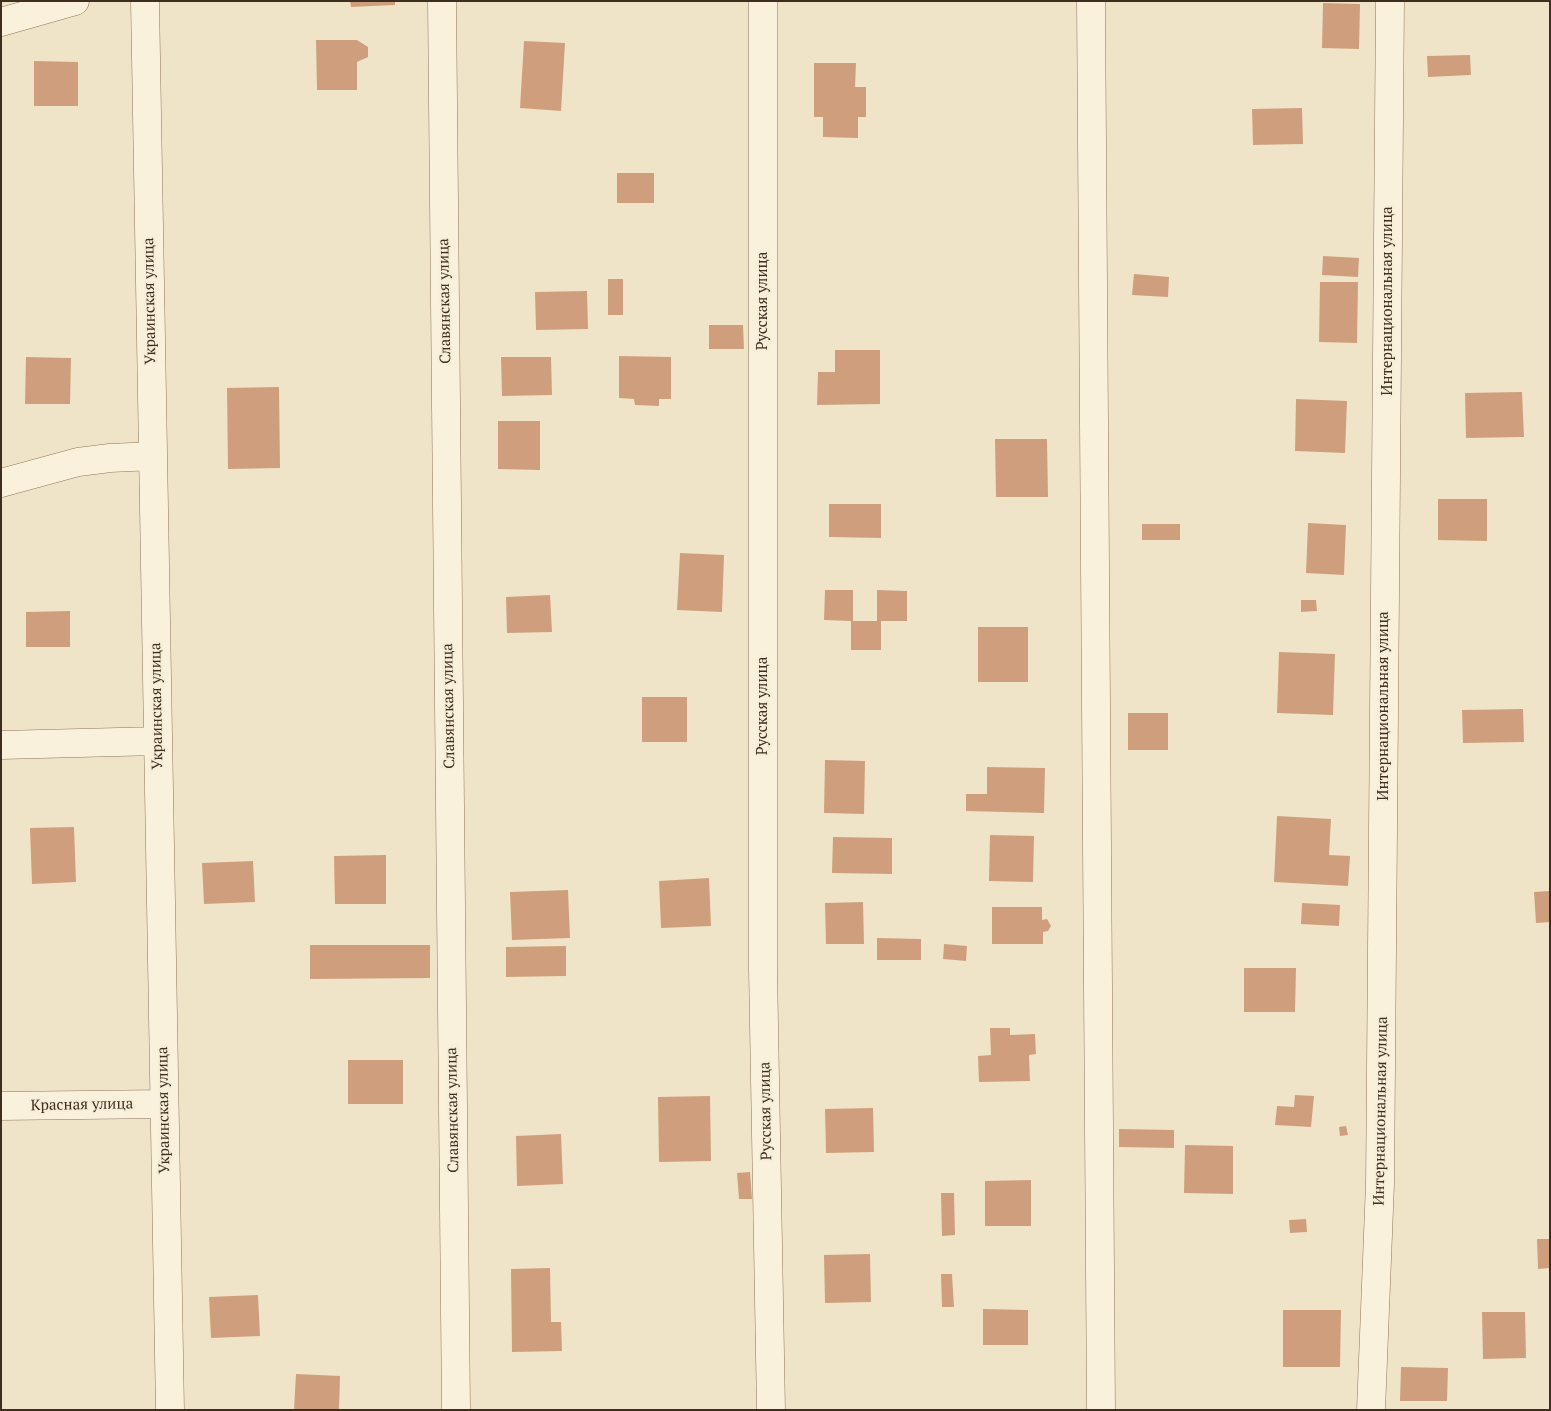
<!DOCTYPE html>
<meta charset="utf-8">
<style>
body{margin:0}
#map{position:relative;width:1551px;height:1411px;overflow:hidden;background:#f0e4c8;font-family:"PT Serif",serif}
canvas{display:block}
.frame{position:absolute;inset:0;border:2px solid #3d2e20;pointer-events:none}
</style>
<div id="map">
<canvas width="1551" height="1411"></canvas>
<div class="frame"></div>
</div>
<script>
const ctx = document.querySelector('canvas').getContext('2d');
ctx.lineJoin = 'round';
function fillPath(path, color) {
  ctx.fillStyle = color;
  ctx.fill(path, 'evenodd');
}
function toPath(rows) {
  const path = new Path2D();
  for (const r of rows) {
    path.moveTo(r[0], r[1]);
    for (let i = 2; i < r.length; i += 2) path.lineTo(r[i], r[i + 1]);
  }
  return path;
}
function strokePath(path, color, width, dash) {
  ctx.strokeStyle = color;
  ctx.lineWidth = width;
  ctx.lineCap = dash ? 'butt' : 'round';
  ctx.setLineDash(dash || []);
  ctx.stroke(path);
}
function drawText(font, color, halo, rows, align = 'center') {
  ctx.font = font + ' "PT Serif",serif';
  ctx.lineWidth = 4.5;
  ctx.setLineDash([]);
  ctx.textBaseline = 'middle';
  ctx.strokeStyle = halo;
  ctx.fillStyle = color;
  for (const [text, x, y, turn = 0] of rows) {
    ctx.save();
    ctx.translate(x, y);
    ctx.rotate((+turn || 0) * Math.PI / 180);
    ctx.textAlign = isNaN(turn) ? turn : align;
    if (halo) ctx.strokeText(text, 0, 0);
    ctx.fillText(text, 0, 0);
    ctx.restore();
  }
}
const building = toPath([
 [350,1,395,1,395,5,351,7],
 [1323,3,1360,4,1359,49,1322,48],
 [316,40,357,40,368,47,368,57,357,62,357,90,317,90],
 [524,41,565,43,561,111,520,108],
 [1470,55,1471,75,1428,77,1427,56],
 [34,61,78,62,78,106,34,106],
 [814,63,856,63,855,87,866,87,866,117,858,117,858,138,823,137,823,117,814,117],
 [1302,108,1303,144,1253,145,1252,109],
 [617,173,654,173,654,203,617,203],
 [1323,256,1359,258,1358,277,1322,275],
 [1134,274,1169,277,1168,297,1132,295],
 [608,279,623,279,623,315,608,315],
 [1320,282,1358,282,1357,343,1319,342],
 [587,291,588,329,536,330,535,292],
 [709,325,743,325,744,349,709,349],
 [835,350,880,350,880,404,817,405,818,372,835,372],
 [619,356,671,357,671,399,659,399,659,406,635,405,634,399,619,398],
 [26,357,71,358,70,404,25,404],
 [501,357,551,357,552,395,502,396],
 [279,387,280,468,228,469,227,388],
 [1522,392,1524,437,1466,438,1465,393],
 [1296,399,1347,401,1345,453,1295,451],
 [498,421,540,421,540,470,498,469],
 [995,439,1047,439,1048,497,996,497],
 [1438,499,1487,499,1487,541,1438,540],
 [829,504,881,504,881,538,829,537],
 [1308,523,1346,525,1344,575,1306,573],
 [1142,524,1180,524,1180,540,1142,540],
 [680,553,724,555,722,612,677,610],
 [825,590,853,590,853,621,877,621,877,590,907,591,907,621,881,621,881,650,851,650,851,621,824,620],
 [550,595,552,632,507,633,506,597],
 [1301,600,1316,600,1317,611,1301,612],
 [70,611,70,647,26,647,26,612],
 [978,627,1028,627,1028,682,978,682],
 [1279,652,1335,654,1333,715,1277,713],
 [642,697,687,697,687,742,642,742],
 [1523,709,1524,742,1463,743,1462,710],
 [1128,713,1168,713,1168,750,1128,750],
 [825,760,865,761,864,814,824,813],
 [987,767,1045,768,1044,813,966,811,966,794,987,794],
 [1277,816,1331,819,1329,855,1350,856,1348,886,1274,882],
 [74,827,76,882,32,884,30,828],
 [990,835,1034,836,1033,882,989,881],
 [833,837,892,838,892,874,832,873],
 [386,855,386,904,335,904,334,856],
 [253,861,255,902,204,904,202,863],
 [709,878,711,926,661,928,659,881],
 [568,890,570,938,512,940,510,892],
 [1550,891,1550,922,1536,923,1534,892],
 [863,902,864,944,826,944,825,903],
 [1302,903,1340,905,1339,926,1301,924],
 [992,907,1042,907,1042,920,1047,919,1051,926,1048,931,1043,932,1043,944,992,944],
 [877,938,921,939,921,960,877,960],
 [944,944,967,946,966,961,943,959],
 [310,945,430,945,430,978,310,979],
 [566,946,566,976,506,977,506,947],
 [1244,968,1296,968,1295,1012,1244,1012],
 [990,1028,1010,1028,1010,1035,1035,1034,1036,1054,1029,1055,1030,1081,979,1082,978,1056,991,1055],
 [348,1060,403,1060,403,1104,348,1104],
 [1295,1095,1314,1096,1311,1127,1275,1125,1277,1106,1294,1107],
 [710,1096,711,1161,659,1162,658,1097],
 [873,1108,874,1152,826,1153,825,1109],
 [1346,1126,1348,1135,1340,1136,1339,1127],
 [1119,1129,1174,1130,1174,1148,1119,1147],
 [561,1134,563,1184,517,1186,516,1136],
 [1185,1145,1233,1146,1233,1194,1184,1193],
 [750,1172,752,1199,739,1199,737,1173],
 [1031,1180,1031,1226,985,1226,985,1181],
 [941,1193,954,1193,955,1235,942,1236],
 [1306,1219,1307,1232,1290,1233,1289,1220],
 [1537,1239,1550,1239,1550,1268,1538,1269],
 [870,1254,871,1302,825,1303,824,1255],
 [550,1268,551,1322,561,1322,562,1351,512,1352,511,1269],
 [941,1274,952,1274,954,1307,942,1307],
 [258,1295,260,1336,211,1338,209,1297],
 [983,1309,1028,1310,1028,1345,983,1345],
 [1283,1310,1341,1310,1340,1367,1283,1367],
 [1482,1312,1525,1312,1526,1358,1483,1359],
 [1401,1367,1448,1368,1447,1401,1400,1401],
 [296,1374,340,1376,339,1410,294,1410]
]);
const minor = toPath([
 [145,1,170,1410],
 [442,1,456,1410],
 [763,1,763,969,771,1410],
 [1,22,75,1],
 [1,483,78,462,110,458,153,456],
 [1,745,158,741],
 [1,1106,164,1104],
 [1371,1410,1380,1184,1390,1]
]);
const tertiary = toPath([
 [1091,1,1101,1410]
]);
const streetNames = [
 ["Украинская улица",150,301,-91],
 ["Славянская улица",445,301,-91],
 ["Русская улица",763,301,-90],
 ["Интернациональная улица",1388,301,-90],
 ["Украинская улица",157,706,-91],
 ["Славянская улица",449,706,-91],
 ["Русская улица",763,706,-90],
 ["Интернациональная улица",1384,706,-90],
 ["Красная улица",82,1105,-1],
 ["Украинская улица",164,1110,-91],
 ["Славянская улица",453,1110,-91],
 ["Русская улица",766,1111,-91],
 ["Интернациональная улица",1381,1111,-89]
];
fillPath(building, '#cf9f7d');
strokePath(minor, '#8d765c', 29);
strokePath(tertiary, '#8d765c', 29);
strokePath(minor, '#faf1dc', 28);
strokePath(tertiary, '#faf1dc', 28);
drawText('15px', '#3d2e20', '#f7eed8', streetNames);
</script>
